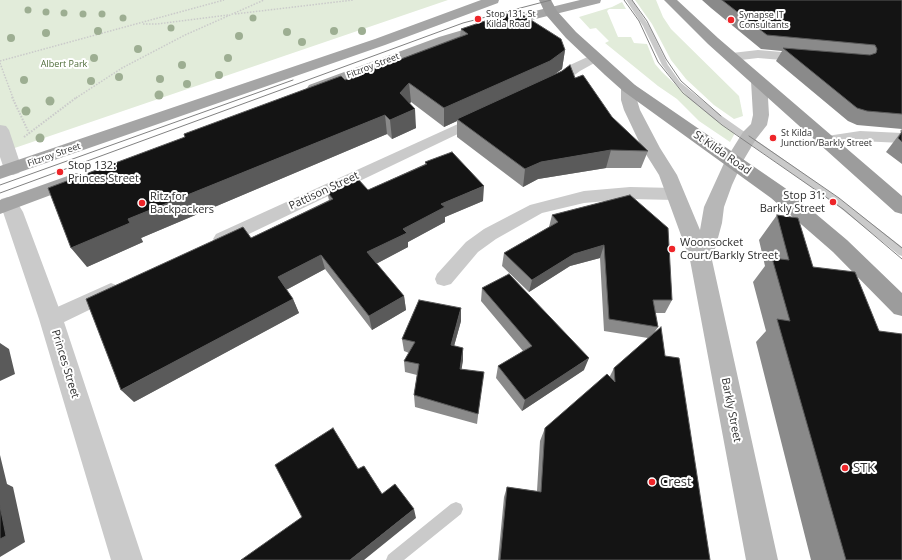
<!DOCTYPE html>
<style>
body{margin:0}
canvas{display:block;background:#fff}
</style>
<canvas width="902" height="560"></canvas>
<script>
const ctx = document.querySelector('canvas').getContext('2d');
ctx.lineJoin = 'round';
function fillPath(path, color) {
  ctx.fillStyle = color;
  ctx.fill(path, 'evenodd');
}
function toPath(rows) {
  const path = new Path2D();
  for (const r of rows) {
    path.moveTo(r[0], r[1]);
    for (let i = 2; i < r.length; i += 2) path.lineTo(r[i], r[i + 1]);
  }
  return path;
}
function strokePath(path, color, width, dash) {
  ctx.strokeStyle = color;
  ctx.lineWidth = width;
  ctx.lineCap = dash ? 'butt' : 'round';
  ctx.setLineDash(dash || []);
  ctx.stroke(path);
}
function drawText(font, color, halo, rows, align = 'center') {
  ctx.font = font + ' "Open Sans",sans-serif';
  ctx.lineWidth = 4;
  ctx.setLineDash([]);
  ctx.textBaseline = 'middle';
  ctx.strokeStyle = halo;
  ctx.fillStyle = color;
  for (const [text, x, y, turn = 0] of rows) {
    ctx.save();
    ctx.translate(x, y);
    ctx.rotate((+turn || 0) * Math.PI / 180);
    ctx.textAlign = isNaN(turn) ? turn : align;
    if (halo) ctx.strokeText(text, 0, 0);
    ctx.fillText(text, 0, 0);
    ctx.restore();
  }
}
const green = toPath([
 [0,0,448,0,0,153],
 [635,0,656,0,663,17,671,29,739,96,743,116,734,119,714,105,686,79,671,60,652,24],
 [622,2,626,9,609,9,607,11,618,37,631,37,634,43,647,44,655,64,662,72,698,106,735,133,730,142,699,121,677,99,658,86,605,43,609,41,596,28,590,29,579,17,612,7]
]);
const pathFar1 = toPath([
 [235,14,353,0],
 [143,24,157,24,228,15],
 [0,61,224,0],
 [0,63,13,98],
 [76,98,122,68,185,35,264,0]
]);
const path = toPath([
 [12,97,29,133],
 [24,137,77,97]
]);
const service = toPath([
 [626,0,632,0,649,26,668,65,680,82,697,96,719,114,840,199,902,247,902,256,899,255,834,203,713,118,691,100,676,84,662,65,643,26,626,0],
 [456,502,461,504,463,509,461,514,404,560,386,560,388,555,451,504,456,502]
]);
const minor = toPath([
 [758,50,806,54,810,55,812,58,810,61,806,62,758,58,732,61,728,60,726,57,728,54,732,53,758,50],
 [594,54,598,55,600,58,598,61,580,71,557,88,547,88,545,85,570,65,594,54],
 [480,114,485,115,487,118,485,121,228,244,222,246,216,244,213,239,216,234,480,114],
 [860,131,902,133,902,143,860,141,827,146,822,144,819,141,822,138,827,136,860,131],
 [630,187,675,188,681,190,683,194,681,198,675,200,630,199,584,203,542,213,496,239,478,252,451,284,444,286,437,284,435,279,437,274,466,242,484,229,530,205,584,191,630,187],
 [111,283,118,286,121,291,118,296,58,325,51,327,44,325,41,319,44,313,111,283]
]);
const tertiary = toPath([
 [0,125,6,126,9,130,22,169,19,173,13,175,7,173,4,169,0,157,0,125],
 [8,197,15,199,23,212,63,319,143,560,111,560,39,319,3,212,0,207,1,199,8,197]
]);
const secondary = toPath([
 [759,76,764,78,767,81,769,115,767,125,756,139,743,161,732,185,724,207,722,223,712,260,778,560,746,560,690,260,659,175,642,148,624,110,621,100,621,88,623,85,629,83,635,85,637,88,637,100,640,110,660,148,677,175,700,230,704,207,725,161,743,132,751,124,753,115,751,81,754,78,759,76]
]);
const primary = toPath([
 [481,0,499,0,498,3,385,45,0,179,0,166,375,39,481,0],
 [580,0,601,0,600,3,499,28,449,43,321,91,315,93,309,91,307,88,309,85,439,37,490,22,580,0],
 [76,173,83,175,85,179,83,183,0,214,0,200,76,173]
]);
const trunk = toPath([
 [539,0,551,0,557,11,576,32,635,85,785,188,847,240,902,293,902,316,894,314,833,252,771,198,623,91,605,75,566,38,546,15,539,0],
 [664,0,677,0,718,38,902,196,902,214,895,212,708,44,664,0]
]);
const tram = toPath([
 [624,0,639,21,658,62,683,93,722,125,843,209,902,259],
 [632,0,647,21,666,59,681,81,721,116],
 [749,136,839,198,902,248],
 [0,185,293,80],
 [0,193,463,23,551,0]
]);
const trees = [
 [28,10,3.5],
 [46,12,3.5],
 [64,13,3.5],
 [83,14,3.5],
 [102,14,3.5],
 [123,18,3.5],
 [253,18,3.5],
 [171,28,3.5],
 [98,31,4],
 [334,31,4],
 [362,31,4],
 [287,32,4],
 [46,33,4],
 [239,36,4],
 [11,38,4],
 [302,42,4],
 [138,49,4],
 [94,58,4],
 [228,58,4],
 [182,65,4],
 [219,75,4],
 [119,77,4],
 [160,79,4],
 [24,80,4],
 [91,81,4],
 [187,84,4],
 [159,95,4.5],
 [50,101,4.5],
 [26,111,4.5],
 [40,138,4.5]
];
const wall = toPath([
 [702,0,902,0,902,164,886,152,901,132,900,131,902,129,857,125,848,121,776,61,782,51,761,49,711,8],
 [461,29,565,50,562,69,554,74,575,78,612,117,648,151,641,168,606,168,538,179,523,187,457,137,457,121,444,127,411,102,410,103,416,128,392,139,387,134,141,238,143,242,87,267,185,137,184,134,345,80,460,36],
 [425,162,483,201,445,217,445,222,408,242,408,247,376,264,404,296,406,310,372,330,325,269,286,290,293,299,299,313,134,402,251,238,329,200,327,192,368,190,425,164],
 [630,195,672,300,665,313,655,313,658,327,654,333,665,356,710,560,498,560,504,497,507,487,537,491,540,441,545,428,610,376,614,368,648,338,604,331,600,258,570,266,529,292,502,266,504,253,549,227,552,215],
 [777,215,813,267,902,560,811,560,756,342,766,331,753,282,765,266,759,240],
 [482,288,584,370,522,411,496,378,498,366,523,351,481,301],
 [461,321,454,346,463,348,463,360,461,369,482,384,477,424,415,407,414,395,417,375,405,372,404,361,409,353,404,351,402,339]
]);
const shadedWall = toPath([
 [565,50,562,69,547,80,457,119,457,121,444,127,444,108],
 [409,83,411,102,402,112,400,93],
 [415,109,416,128,392,139,390,120],
 [385,115,387,134,141,238,143,242,87,267,71,248,128,219],
 [611,150,606,168,538,179,523,187,525,169,541,162],
 [484,186,483,201,445,217,445,222,408,242,408,247,370,267,367,252,441,204],
 [604,245,600,258,570,266,529,292,532,280,574,254],
 [321,255,325,269,284,291,278,277],
 [404,296,406,310,372,330,369,316],
 [293,299,299,313,134,402,121,390],
 [461,308,461,321,451,357,451,345],
 [0,343,9,349,15,374,0,381],
 [463,348,463,360,460,380,460,369],
 [589,358,584,370,522,411,525,400],
 [0,455,7,484,13,487,25,542,0,557],
 [414,509,416,518,364,560,350,560]
]);
const building = toPath([
 [722,0,902,0,902,114,867,111,857,108,783,48,870,55,876,53,877,49,875,45,767,35,722,0],
 [520,13,561,39,565,50,550,61,444,108,409,83,400,93,415,109,390,120,385,115,128,219,130,223,71,248,48,188,185,137,184,134,341,76,345,80,468,34,461,29,506,14,520,13],
 [570,65,575,78,583,75,612,117,648,151,611,150,541,162,525,169,457,119,562,71,570,65],
 [902,132,902,142,898,138,902,132],
 [452,152,484,186,441,204,445,207,403,229,407,233,367,252,404,296,369,316,321,255,278,277,293,299,121,390,86,299,243,227,251,238,333,199,327,192,358,179,368,190,427,164,425,162,452,152],
 [630,195,668,228,672,300,653,300,658,327,609,319,604,245,574,254,532,280,504,253,558,222,552,215,630,195],
 [777,215,798,218,813,267,855,272,879,331,902,334,902,560,846,560,777,319,790,321,772,258,789,260,777,215],
 [509,274,589,358,525,400,498,366,532,346,482,288,509,274],
 [419,300,461,308,451,345,463,348,460,369,484,372,478,414,414,395,419,364,404,361,415,342,402,339,419,300],
 [661,327,665,356,679,358,710,560,500,560,507,487,541,492,545,428,607,374,615,382,614,368,661,327],
 [333,428,358,469,364,466,382,494,395,484,414,509,350,560,241,560,302,517,275,465,333,428],
 [0,506,6,536,0,539,0,506]
]);
const markers = [
 [478,19,4,"#ee2529"],
 [731,20,4,"#ee2529"],
 [773,138,4,"#ee2529"],
 [60,172,4,"#ee2529"],
 [833,202,4,"#ee2529"],
 [142,203,4,"#ee2529"],
 [672,249,4,"#ee2529"],
 [845,468,4,"#ee2529"],
 [652,482,4,"#ee2529"]
];
const farPoinames = [
 ["Stop 131: St",486,14],
 ["Kilda Road",486,24],
 ["Synapse IT",739,15],
 ["Consultants",739,25],
 ["St Kilda",781,133],
 ["Junction/Barkly Street",781,143]
];
const farParknames = [
 ["Albert Park",64,64]
];
const farStreetnames = [
 ["Fitzroy Street",373,66,-21],
 ["Fitzroy Street",54,155,-19]
];
const streetNames = [
 ["St Kilda Road",722,153,35],
 ["Pattison Street",324,191,-25],
 ["Princes Street",65,364,73],
 ["Barkly Street",731,410,79]
];
const poiNames = [
 ["Stop 132:",68,166],
 ["Princes Street",68,179],
 ["Stop 31:",825,196,"right"],
 ["Barkly Street",825,209,"right"],
 ["Ritz for",150,197],
 ["Backpackers",150,210],
 ["Woonsocket",680,243],
 ["Court/Barkly Street",680,256]
];
const nearPoinames = [
 ["STK",853,468],
 ["Crest",660,482]
];
fillPath(green, '#e2ecda');
strokePath(pathFar1, '#cacaca', 1.5, [1.5, 1.5]);
strokePath(path, '#cacaca', 2, [1.5, 1.5]);
fillPath(service, '#cacaca');
fillPath(minor, '#cacaca');
fillPath(tertiary, '#cacaca');
fillPath(secondary, '#b7b7b7');
fillPath(primary, '#a5a5a5');
fillPath(trunk, '#9c9c9c');
strokePath(tram, '#828282', 1);
ctx.fillStyle = '#9dae92';
for (const [x, y, r] of trees) {
  ctx.beginPath();
  ctx.arc(x, y, r, 0, 2 * Math.PI);
  ctx.fill();
}
fillPath(wall, '#8a8a8a');
fillPath(shadedWall, '#5a5a5a');
fillPath(building, '#141414');
strokePath(building, '#5a5a5a', 1);
for (const [x, y, r, color] of markers) {
  const dot = new Path2D();
  dot.arc(x, y, r, 0, 2 * Math.PI);
  ctx.fillStyle = color;
  ctx.fill(dot);
  strokePath(dot, '#fff', 1.5);
}
drawText('9px', '#2d2d2d', '#fff', farPoinames, 'left');
drawText('9px', '#4d6b38', '#fff', farParknames);
drawText('9px', '#2d2d2d', '#fff', farStreetnames);
drawText('11px', '#2d2d2d', '#fff', streetNames);
drawText('11px', '#2d2d2d', '#fff', poiNames, 'left');
drawText('13px', '#2d2d2d', '#fff', nearPoinames, 'left');
</script>
